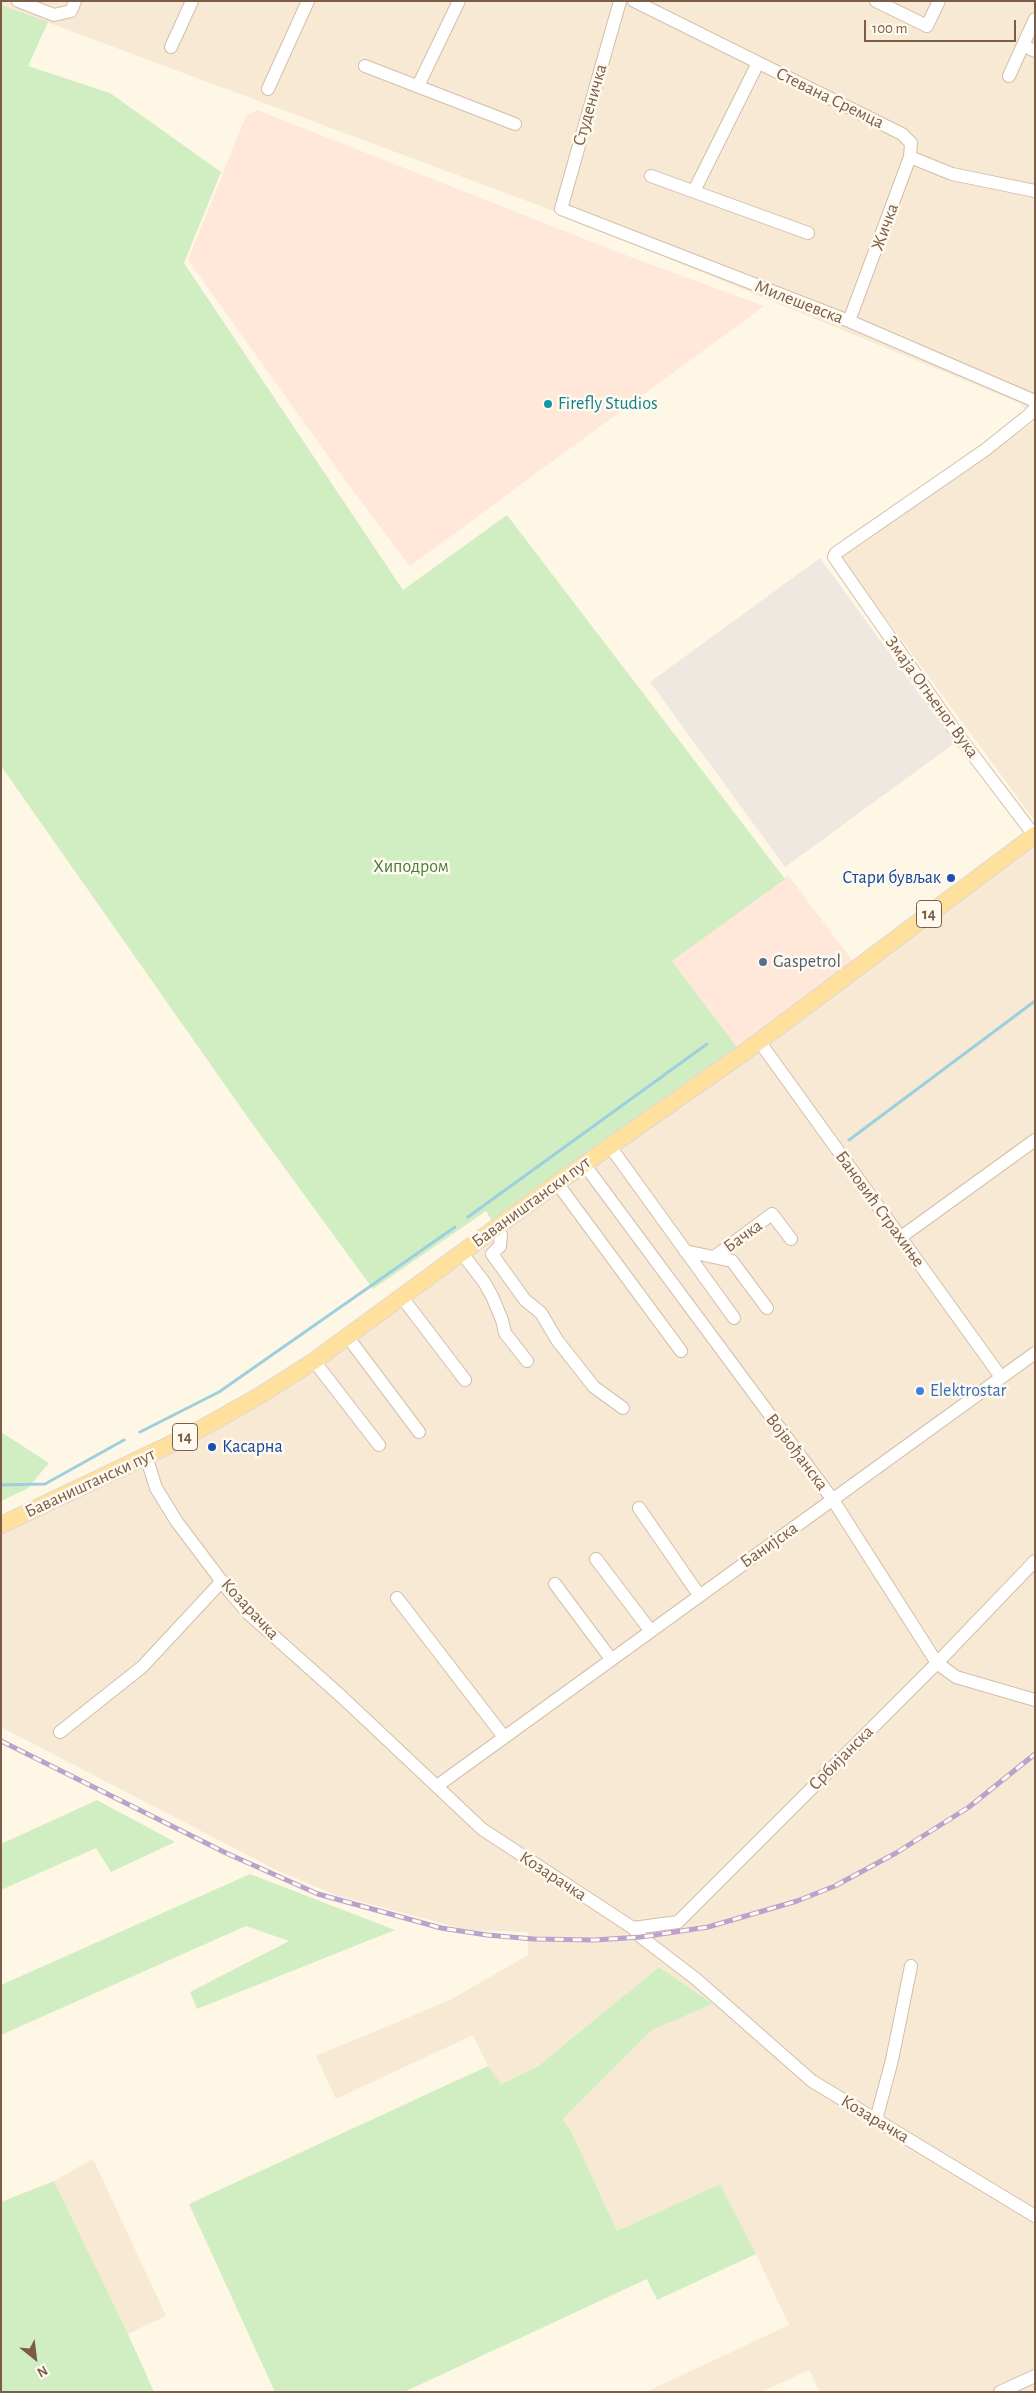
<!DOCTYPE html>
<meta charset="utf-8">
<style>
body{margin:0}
#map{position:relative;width:1036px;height:2393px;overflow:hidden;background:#fef7e6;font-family:"Alegreya Sans",sans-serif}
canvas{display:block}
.frame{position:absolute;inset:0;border:2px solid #7b5d47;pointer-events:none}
.north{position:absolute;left:10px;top:2333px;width:50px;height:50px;-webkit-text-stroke:4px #fffaef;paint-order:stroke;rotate:151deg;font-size:14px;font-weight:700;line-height:20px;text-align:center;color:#7b5d47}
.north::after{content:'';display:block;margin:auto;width:18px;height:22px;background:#7b5d47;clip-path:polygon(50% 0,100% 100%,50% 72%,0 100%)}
.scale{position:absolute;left:864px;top:20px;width:152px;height:22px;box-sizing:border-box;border:2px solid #7b5d47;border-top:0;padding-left:6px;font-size:15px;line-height:18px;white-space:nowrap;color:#7b5d47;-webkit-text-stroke:4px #fffaef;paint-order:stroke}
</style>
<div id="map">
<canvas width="1036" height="2393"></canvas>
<div class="frame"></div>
<div class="north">N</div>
<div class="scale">100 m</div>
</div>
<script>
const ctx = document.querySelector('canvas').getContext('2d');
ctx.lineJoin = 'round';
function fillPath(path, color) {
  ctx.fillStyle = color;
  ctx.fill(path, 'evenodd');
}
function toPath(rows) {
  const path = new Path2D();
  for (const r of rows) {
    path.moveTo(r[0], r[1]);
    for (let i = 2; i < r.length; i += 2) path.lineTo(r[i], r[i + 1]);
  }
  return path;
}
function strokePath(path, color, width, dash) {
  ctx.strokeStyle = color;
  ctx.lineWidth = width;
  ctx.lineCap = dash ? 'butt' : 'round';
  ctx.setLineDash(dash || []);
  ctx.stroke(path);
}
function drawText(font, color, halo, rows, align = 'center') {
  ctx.font = font + ' "Alegreya Sans",sans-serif';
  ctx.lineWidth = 5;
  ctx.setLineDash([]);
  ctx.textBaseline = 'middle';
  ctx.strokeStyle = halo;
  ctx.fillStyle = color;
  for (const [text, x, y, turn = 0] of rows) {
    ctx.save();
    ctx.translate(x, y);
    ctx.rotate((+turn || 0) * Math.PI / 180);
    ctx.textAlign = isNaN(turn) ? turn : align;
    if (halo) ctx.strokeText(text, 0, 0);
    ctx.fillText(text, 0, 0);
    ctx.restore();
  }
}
const residential = toPath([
 [1,1,1035,1,1035,821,840,556,1034,422,1020,403,543,207,1,5],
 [1035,845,1035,2392,820,2392,809,2370,761,2392,646,2392,789,2325,756,2254,720,2184,617,2231,572,2133,563,2119,652,2030,713,2004,659,1967,537,2067,500,2084,488,2066,473,2035,336,2099,316,2056,450,2000,528,1955,528,1932,467,1930,336,1895,278,1871,1,1727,1,1530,238,1412],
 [93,2159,166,2316,128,2334,54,2181]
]);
const commercial = toPath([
 [257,110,628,256,764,306,410,566,351,488,188,260,246,116],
 [788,875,854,963,736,1047,672,961]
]);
const industrial = toPath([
 [820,558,955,743,785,867,650,682]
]);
const green = toPath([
 [1,5,48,22,28,66,110,93,221,172,184,263,403,590,507,515,785,879,672,961,742,1054,496,1228,486,1211,373,1289,251,1122,1,766],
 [1,1432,49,1463,27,1489,1,1501],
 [97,1800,175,1842,111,1872,96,1848,1,1890,1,1844],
 [250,1874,395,1930,197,2009,190,1992,289,1941,246,1926,1,2035,1,1985],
 [659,1967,713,2004,652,2030,563,2119,572,2133,617,2231,720,2184,756,2254,657,2300,647,2279,404,2392,275,2392,189,2204,488,2066,501,2084,537,2067],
 [54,2181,128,2334,154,2392,1,2392,1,2202]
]);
const stream = toPath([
 [849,1140,1035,1001],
 [468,1217,707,1044],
 [140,1432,219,1392,455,1227],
 [1,1485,45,1484,124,1440]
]);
const minor = toPath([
 [18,1,54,15,71,11,75,1],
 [620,1,561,209,849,321,1035,401],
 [634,1,902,134,911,143,910,157,849,321],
 [876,1,927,26,939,1],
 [1035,19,1023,45,1035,51],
 [171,47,192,1],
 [365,66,515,124],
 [1009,76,1023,45],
 [418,86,459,1],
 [268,89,308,1],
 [910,157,952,174,1035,191],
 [651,176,808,233],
 [694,191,758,63],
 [1034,835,958,735,834,557,836,553,985,450,1029,415,1035,408],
 [759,1041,1001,1377],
 [609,1145,734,1318],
 [584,1164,833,1500,937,1663,956,1677,1035,1700],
 [557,1183,681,1351],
 [496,1228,501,1235,500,1246,492,1254,525,1300,541,1313,557,1340,594,1387,623,1408],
 [901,1237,1035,1140],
 [685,1251,732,1261,767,1308],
 [461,1252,484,1282,492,1296,502,1320,505,1333,527,1361],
 [714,1257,772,1214,791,1239],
 [401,1296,465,1380],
 [347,1336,419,1432],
 [314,1361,379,1445],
 [146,1456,156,1488,177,1522,229,1591,249,1614,342,1697,482,1829,633,1928,641,1937,696,1979,812,2081,1035,2216],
 [639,1508,699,1595],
 [596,1559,650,1630],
 [555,1584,611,1659],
 [397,1598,504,1737],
 [60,1732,142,1667,222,1581],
 [437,1786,1035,1353],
 [633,1928,678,1922,937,1663,1035,1561],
 [876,2120,892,2060,911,1966],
 [1000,2392,1035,2376]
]);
const major = toPath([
 [1,1525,188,1436,259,1396,314,1361,557,1183,742,1054,1035,835]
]);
const rail = toPath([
 [1,1741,226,1853,318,1894,441,1928,487,1935,534,1939,594,1940,641,1937,708,1927,797,1901,835,1886,896,1853,969,1807,1035,1754]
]);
const markers = [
 [548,404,5,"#0f9aa8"],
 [951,878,5,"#1a4fb4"],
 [763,962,5,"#5c6f8a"],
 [920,1391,5,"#3f7fe0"],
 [212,1447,5,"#1a4fb4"]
];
const shields = [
 [929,914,25],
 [185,1437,25]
];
const shieldNames = [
 ["14",929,914],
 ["14",185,1437]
];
const streetNames = [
 ["Стевана Сремца",830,98,26],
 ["Студеничка",590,105,-74],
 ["Жичка",885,227,-70],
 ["Милешевска",799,302,21],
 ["Змаја Огњеног Вука",932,697,54],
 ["Баваништански пут",531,1202,-36],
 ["Бановић Страхиње",880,1209,54],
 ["Бачка",743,1236,-36],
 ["Војвођанска",797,1452,53],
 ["Баваништански пут",90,1483,-25],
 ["Банијска",769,1545,-35],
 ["Козарачка",250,1609,47],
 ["Србијанска",841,1758,-45],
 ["Козарачка",553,1876,33],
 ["Козарачка",875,2119,31]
];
const cultureNames = [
 ["Firefly Studios",558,404]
];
const parkNames = [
 ["Хиподром",411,867]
];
const transitNames = [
 ["Стари бувљак",941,878],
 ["Касарна",222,1447,"left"]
];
const serviceNames = [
 ["Gaspetrol",773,962]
];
const shopNames = [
 ["Elektrostar",930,1391]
];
fillPath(residential, '#f7e9d4');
fillPath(commercial, '#ffe7da');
fillPath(industrial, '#efe8e0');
fillPath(green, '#d1eec3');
strokePath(stream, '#9dcfde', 3);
strokePath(minor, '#d2bfaa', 14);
strokePath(major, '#dfd8d3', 18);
strokePath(minor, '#fff', 12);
strokePath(major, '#ffe19d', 16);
strokePath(rail, '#bba2ca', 5);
strokePath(rail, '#fffaef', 3, [9]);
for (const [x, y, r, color] of markers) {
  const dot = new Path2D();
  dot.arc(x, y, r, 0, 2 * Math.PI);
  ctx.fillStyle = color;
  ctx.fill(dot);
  strokePath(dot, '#fffaef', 2);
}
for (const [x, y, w] of shields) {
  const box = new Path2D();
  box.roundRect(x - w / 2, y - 13.5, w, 27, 4);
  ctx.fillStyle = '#fffaef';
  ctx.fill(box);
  strokePath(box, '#7b5d47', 1);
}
drawText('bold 16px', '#7b5d47', null, shieldNames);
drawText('18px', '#7b5d47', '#fffaef', streetNames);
drawText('18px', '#0d838f', '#fffaef', cultureNames, 'left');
drawText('18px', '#4a7c3c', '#fffaef', parkNames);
drawText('18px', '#164399', '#fffaef', transitNames, 'right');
drawText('18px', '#4e5e75', '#fffaef', serviceNames, 'left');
drawText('18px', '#366cbe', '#fffaef', shopNames, 'left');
</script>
